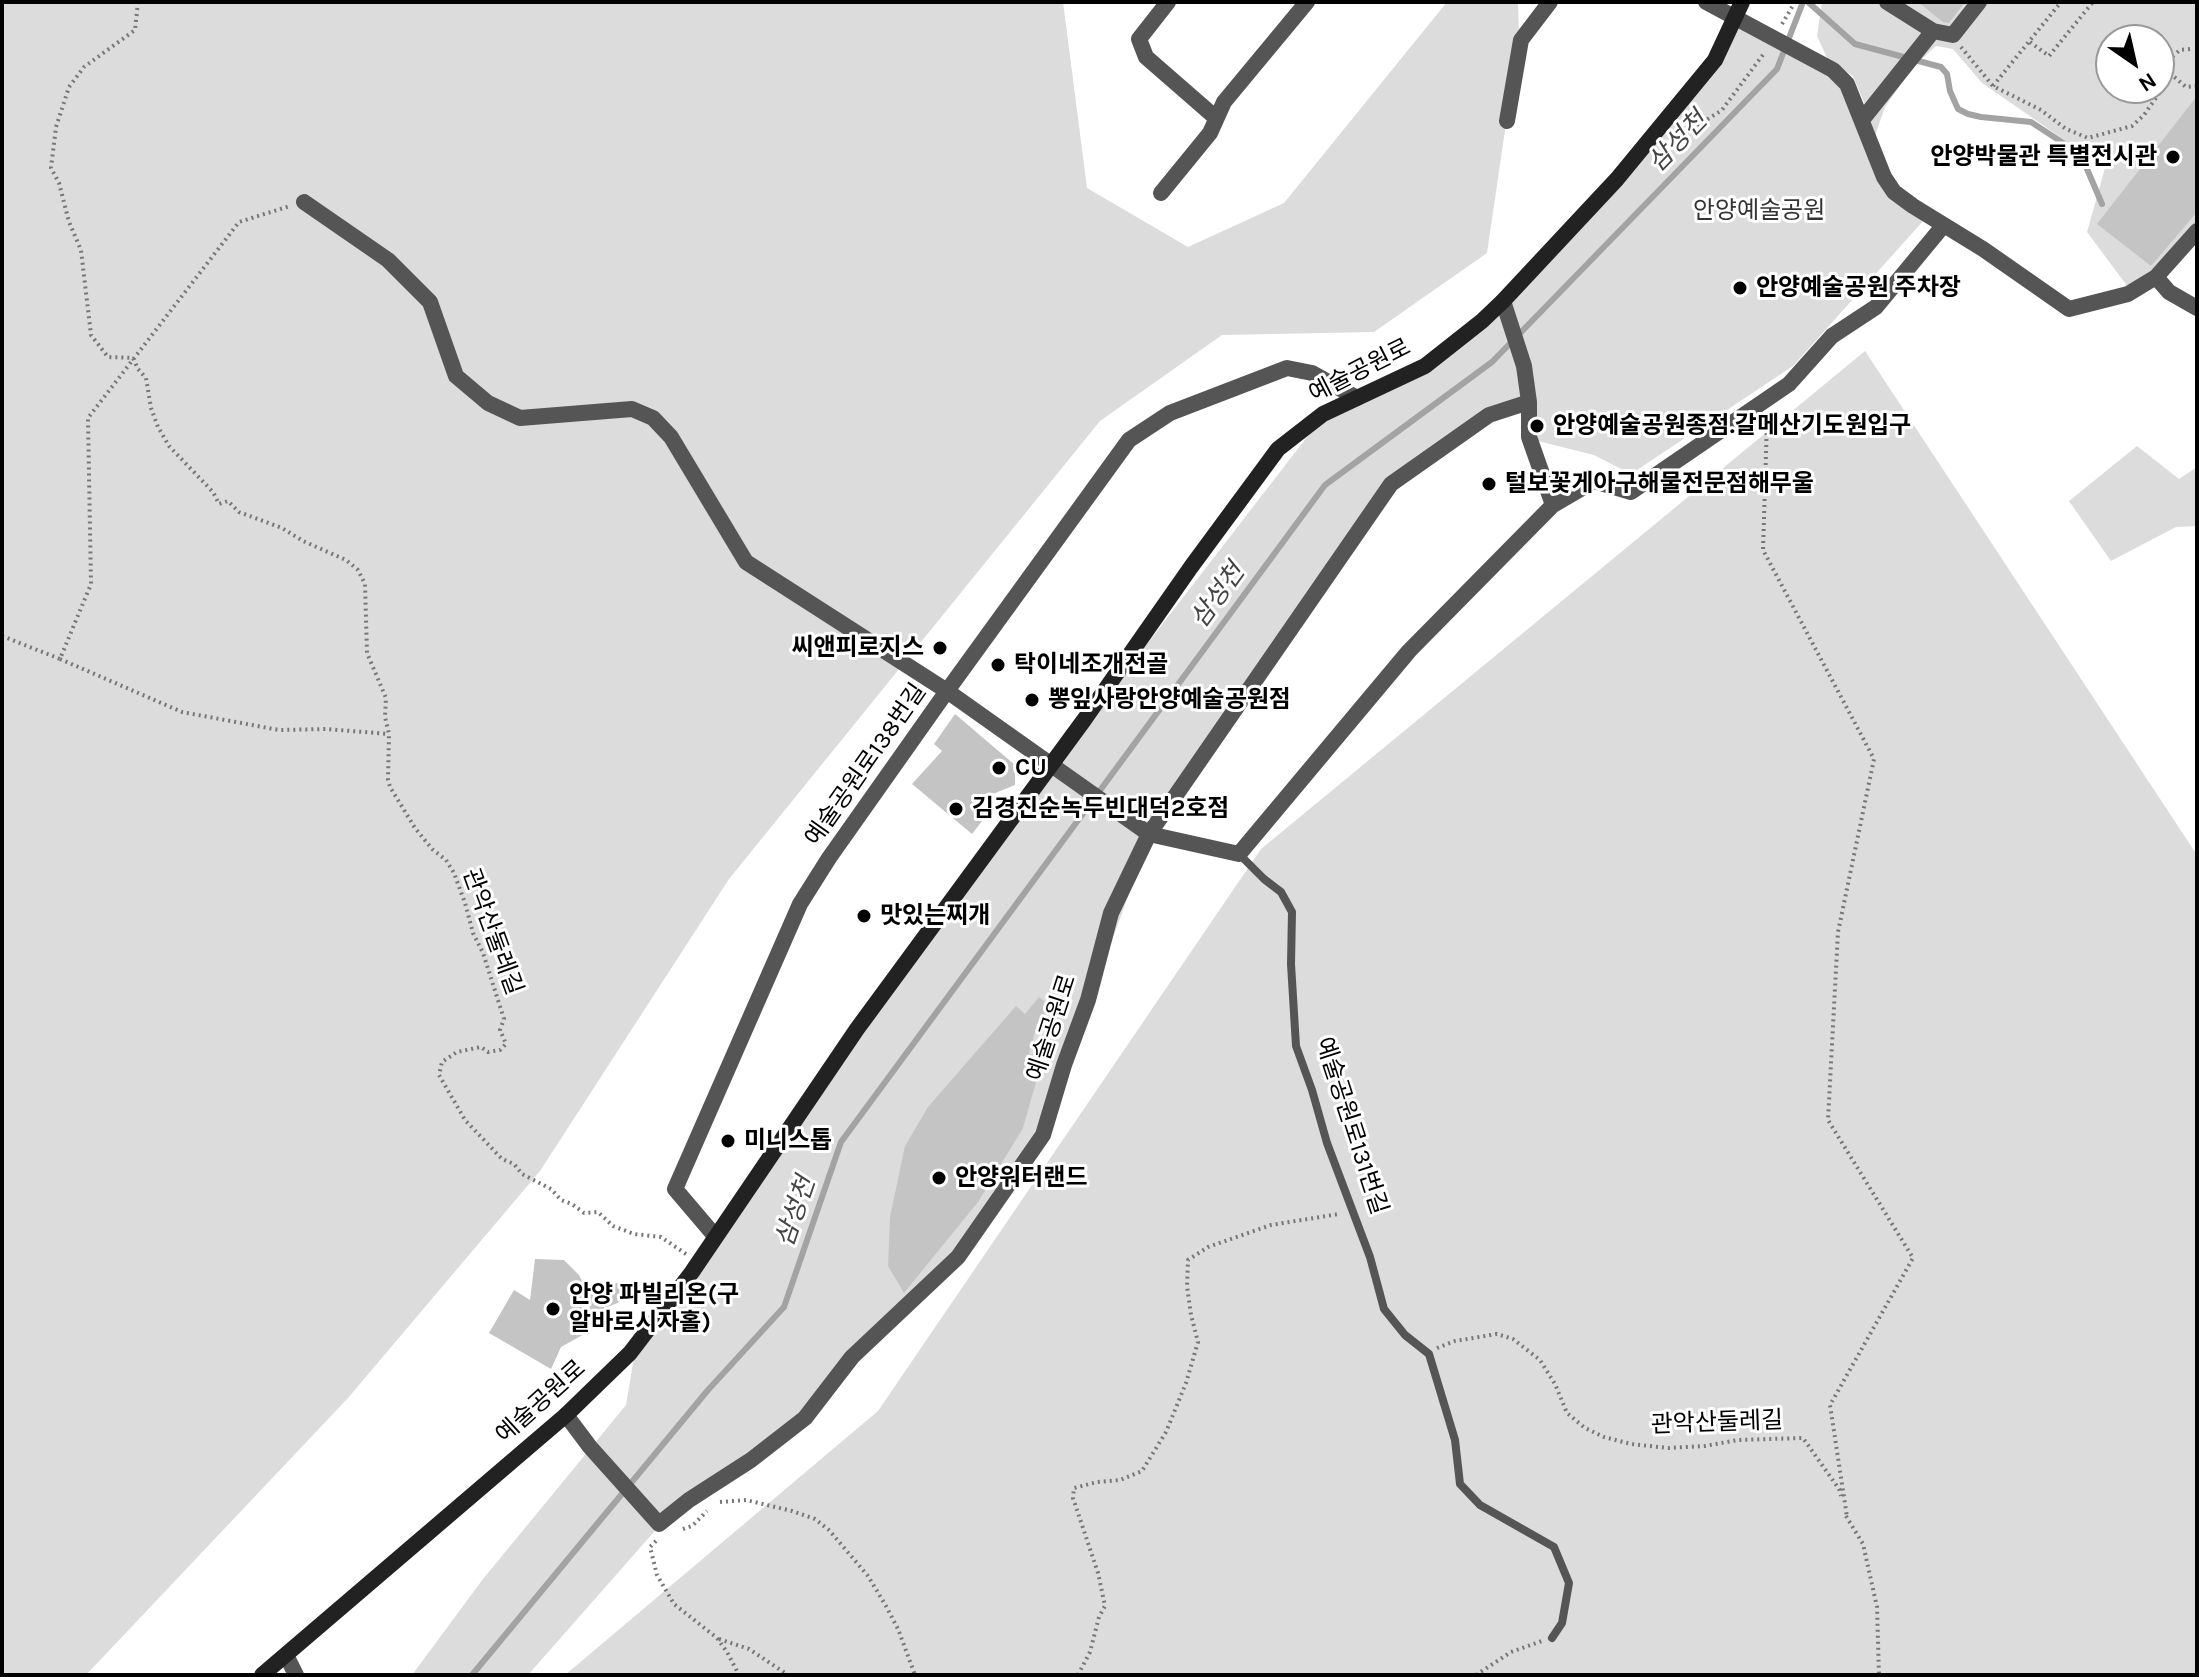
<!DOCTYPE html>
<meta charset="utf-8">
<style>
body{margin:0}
#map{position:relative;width:2199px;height:1677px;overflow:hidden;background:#fff;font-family:Karla,sans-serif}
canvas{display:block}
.frame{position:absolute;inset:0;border:4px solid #000;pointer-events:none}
.north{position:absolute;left:2095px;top:24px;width:80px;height:80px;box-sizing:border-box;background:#fff;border:2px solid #999;border-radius:50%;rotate:146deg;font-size:22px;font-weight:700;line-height:32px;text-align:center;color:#000}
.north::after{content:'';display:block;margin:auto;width:28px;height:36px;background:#000;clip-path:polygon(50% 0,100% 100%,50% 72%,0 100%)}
</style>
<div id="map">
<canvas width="2199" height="1677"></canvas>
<div class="frame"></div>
<div class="north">N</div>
</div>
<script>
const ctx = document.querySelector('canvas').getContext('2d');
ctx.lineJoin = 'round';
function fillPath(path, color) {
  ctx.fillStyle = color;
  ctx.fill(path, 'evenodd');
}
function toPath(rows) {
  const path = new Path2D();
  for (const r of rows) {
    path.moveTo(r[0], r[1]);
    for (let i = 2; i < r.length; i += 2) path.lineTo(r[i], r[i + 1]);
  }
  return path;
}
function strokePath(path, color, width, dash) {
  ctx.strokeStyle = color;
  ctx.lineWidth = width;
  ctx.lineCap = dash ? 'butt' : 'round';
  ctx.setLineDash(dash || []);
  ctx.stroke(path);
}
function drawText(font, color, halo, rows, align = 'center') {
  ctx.font = font + ' Karla,"Noto Sans KR",sans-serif';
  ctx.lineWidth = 6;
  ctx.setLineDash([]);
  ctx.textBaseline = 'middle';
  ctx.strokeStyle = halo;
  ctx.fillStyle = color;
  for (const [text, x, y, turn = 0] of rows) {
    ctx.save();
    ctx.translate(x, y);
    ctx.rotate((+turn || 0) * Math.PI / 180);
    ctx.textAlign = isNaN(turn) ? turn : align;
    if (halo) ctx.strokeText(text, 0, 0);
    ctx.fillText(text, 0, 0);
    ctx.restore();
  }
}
const green = toPath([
 [2,2,1063,2,1087,188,1188,247,1284,203,1447,2,1518,2,1519,35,1487,253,1374,332,1222,335,1100,421,729,879,540,1171,348,1398,86,1675,2,1675],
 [1822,2,2197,2,2197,223,2164,262,2128,287,2087,232,2105,168,1982,83,1953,49,1936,46,1913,67,1885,107,1875,136,1866,107,1853,76,1828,60,1817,36],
 [2111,40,2159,40,2159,88,2111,88],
 [1735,20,1834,72,1885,179,1924,220,1793,366,1631,474,1594,455,1530,439,1530,405,1490,417,1392,486,1150,836,1066,1067,1044,1137,960,1258,895,1318,806,1420,660,1525,528,1675,412,1675,483,1579,626,1405,634,1357,665,1321,724,1231,1052,767,1324,415,1427,367,1618,181],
 [1865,351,2197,855,2197,1675,565,1675,878,1411,1261,849],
 [2137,446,2179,479,2197,467,2197,526,2176,527,2111,561,2069,501]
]);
const stream = toPath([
 [1808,2,1855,44,1941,67,1947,74,1950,91,1958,109,1968,114,1981,117,2031,122,2074,150,2084,162,2102,204],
 [472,1675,708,1390,784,1307,841,1142,1325,485,1492,362,1777,69,1803,2]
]);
const building = toPath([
 [1918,2,1965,2,1949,23,1943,22],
 [2197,96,2197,212,2151,266,2097,224],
 [955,714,1015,765,1015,785,983,798,993,807,972,834,912,784,942,751,934,744],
 [1039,997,1052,1007,1037,1024,1029,1054,1043,1057,1023,1128,978,1202,904,1293,888,1266,890,1217,905,1146,928,1107,1016,1006,1025,1014],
 [535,1259,564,1260,579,1275,589,1295,621,1281,624,1300,583,1318,588,1332,561,1347,551,1369,489,1333,514,1290,530,1300]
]);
const path = toPath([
 [138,2,135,30,84,67,69,87,56,127,51,168,59,183,69,222,81,250,91,335,108,357,133,358,138,369,146,378,151,408,158,427,169,446,213,492,219,504,228,501,239,512,282,528,303,541,346,560,358,570,365,584,367,653,386,698,385,717,389,734,388,780,390,787,415,828,432,849,446,860,454,873,465,903,473,933,483,953,504,1019,500,1030,506,1044,500,1050,488,1052,481,1047,457,1052,442,1062,439,1075,465,1120,502,1159,514,1164,522,1174,551,1189,561,1200,572,1204,584,1213,598,1212,613,1226,634,1234,661,1237,686,1254],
 [1782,24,1795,2],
 [2030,42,2049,56,2093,2],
 [1961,47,1993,86,2041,110,2066,129,2088,138,2132,126,2144,115,2172,75],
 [2190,49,2180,50,2172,57,2171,70,2172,75,2186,87,2197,86],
 [1993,86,2061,2],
 [1672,142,1722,110,1765,52],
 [1767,421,1763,550,1874,759,1838,932,1828,1120,1913,1258,1830,1405,1847,1517],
 [2,636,60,659,91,584,88,418,239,222,290,206],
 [60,659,182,712,279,730,326,729,389,734],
 [1437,1348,1455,1341,1497,1334,1513,1339,1540,1360,1555,1384,1567,1413,1585,1428,1604,1437,1631,1444,1668,1448,1705,1446,1738,1440,1803,1438,1839,1489,1841,1496],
 [720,1502,746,1500,792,1511,815,1519,829,1530,868,1576,886,1606,898,1629,915,1675],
 [1846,1516,1863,1544,1877,1607,1879,1675],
 [683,1529,692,1526,707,1511],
 [656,1541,650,1547,657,1575,674,1604,717,1638,727,1652,739,1675],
 [719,1639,749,1649,788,1675],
 [1078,1675,1090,1652,1099,1617,1105,1606,1098,1573,1073,1498,1074,1488,1097,1482,1120,1480,1142,1471,1166,1432,1186,1383,1198,1342,1191,1315,1187,1286,1188,1260,1208,1247,1271,1225,1339,1214],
 [1476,1675,1511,1652,1542,1641]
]);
const lane = toPath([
 [1239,854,1264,879,1281,892,1292,912,1291,964,1296,1046,1312,1090,1327,1143,1370,1257,1384,1309,1405,1335,1429,1354,1455,1440,1460,1484,1480,1505,1554,1547,1569,1583,1562,1623,1552,1638]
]);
const street = toPath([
 [1168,2,1139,39,1146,57,1216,118],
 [1706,2,1833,70,1847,84,1884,177,1894,192,1913,206,1983,249,2069,309,2128,294,2156,277,2169,292,2197,308],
 [1887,2,1933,31,1953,35,1979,2],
 [1862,120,1933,31],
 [1507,121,1521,40,1550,2],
 [1161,193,1210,133,1224,102,1307,2],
 [304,202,388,260,430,302,456,376,488,403,520,418,632,409,653,418,671,437,746,562,947,691,1149,834,1239,854,1409,651,1553,505,1594,481,1631,492,1789,384,1832,336,1876,307,1943,226],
 [2156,277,2197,231],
 [1503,301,1524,366,1529,402,1529,437,1553,505],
 [715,1236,675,1189,800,904,829,858,947,691,1129,440,1170,413,1287,368,1312,373,1357,398],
 [566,1415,590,1447,659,1524,689,1500,751,1460,805,1418,852,1357,958,1257,1043,1135,1064,1065,1088,1000,1111,913,1149,834,1391,484,1489,415,1529,402],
 [286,1655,296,1675]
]);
const secondary = toPath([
 [262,1675,566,1415,630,1353,692,1272,857,1029,1084,720,1191,567,1278,449,1323,414,1425,366,1482,321,1503,301,1617,179,1715,60,1742,2]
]);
const markers = [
 [2173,157,8,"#000"],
 [1740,288,8,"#000"],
 [1537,426,8,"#000"],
 [1489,484,8,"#000"],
 [940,648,8,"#000"],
 [998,665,8,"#000"],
 [1032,700,8,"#000"],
 [999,768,8,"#000"],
 [956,809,8,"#000"],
 [864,916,8,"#000"],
 [728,1141,8,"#000"],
 [939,1178,8,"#000"],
 [553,1309,8,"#000"]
];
const poiNames = [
 ["안양박물관 특별전시관",2157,157,"right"],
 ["안양예술공원 주차장",1756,288],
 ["안양예술공원종점.갈메산기도원입구",1553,426],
 ["털보꽃게아구해물전문점해무울",1505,484],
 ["씨앤피로지스",924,648,"right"],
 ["탁이네조개전골",1014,665],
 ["뽕잎사랑안양예술공원점",1048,700],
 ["CU",1015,768],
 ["김경진순녹두빈대덕2호점",972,809],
 ["맛있는찌개",880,916],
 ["미니스톱",744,1141],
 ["안양워터랜드",955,1178],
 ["안양 파빌리온(구",569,1295],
 ["알바로시자홀)",569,1323]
];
const parkNames = [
 ["안양예술공원",1759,211]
];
const streetNames = [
 ["예술공원로",1360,371,-27],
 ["예술공원로138번길",866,765,-55],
 ["관악산둘레길",492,932,70],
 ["예술공원로",1052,1028,-72],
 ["예술공원로131번길",1351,1126,72],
 ["예술공원로",541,1402,-42],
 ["관악산둘레길",1717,1423,-2]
];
const waterNames = [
 ["삼성천",1678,142,-46],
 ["삼성천",1218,596,-54],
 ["삼성천",796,1212,-71]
];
fillPath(green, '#dcdcdc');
strokePath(stream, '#a3a3a3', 6);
fillPath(building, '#c4c4c4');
strokePath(path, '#777', 4, [2, 4]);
strokePath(lane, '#555', 8);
strokePath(street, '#555', 16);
strokePath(secondary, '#222', 16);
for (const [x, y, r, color] of markers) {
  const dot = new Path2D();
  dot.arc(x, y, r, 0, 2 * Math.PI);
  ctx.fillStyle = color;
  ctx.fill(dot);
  strokePath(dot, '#fff', 3);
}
drawText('bold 24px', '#000', '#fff', poiNames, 'left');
drawText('24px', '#333', '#fff', parkNames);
drawText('24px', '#000', '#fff', streetNames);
drawText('italic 26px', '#444', '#fff', waterNames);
</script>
